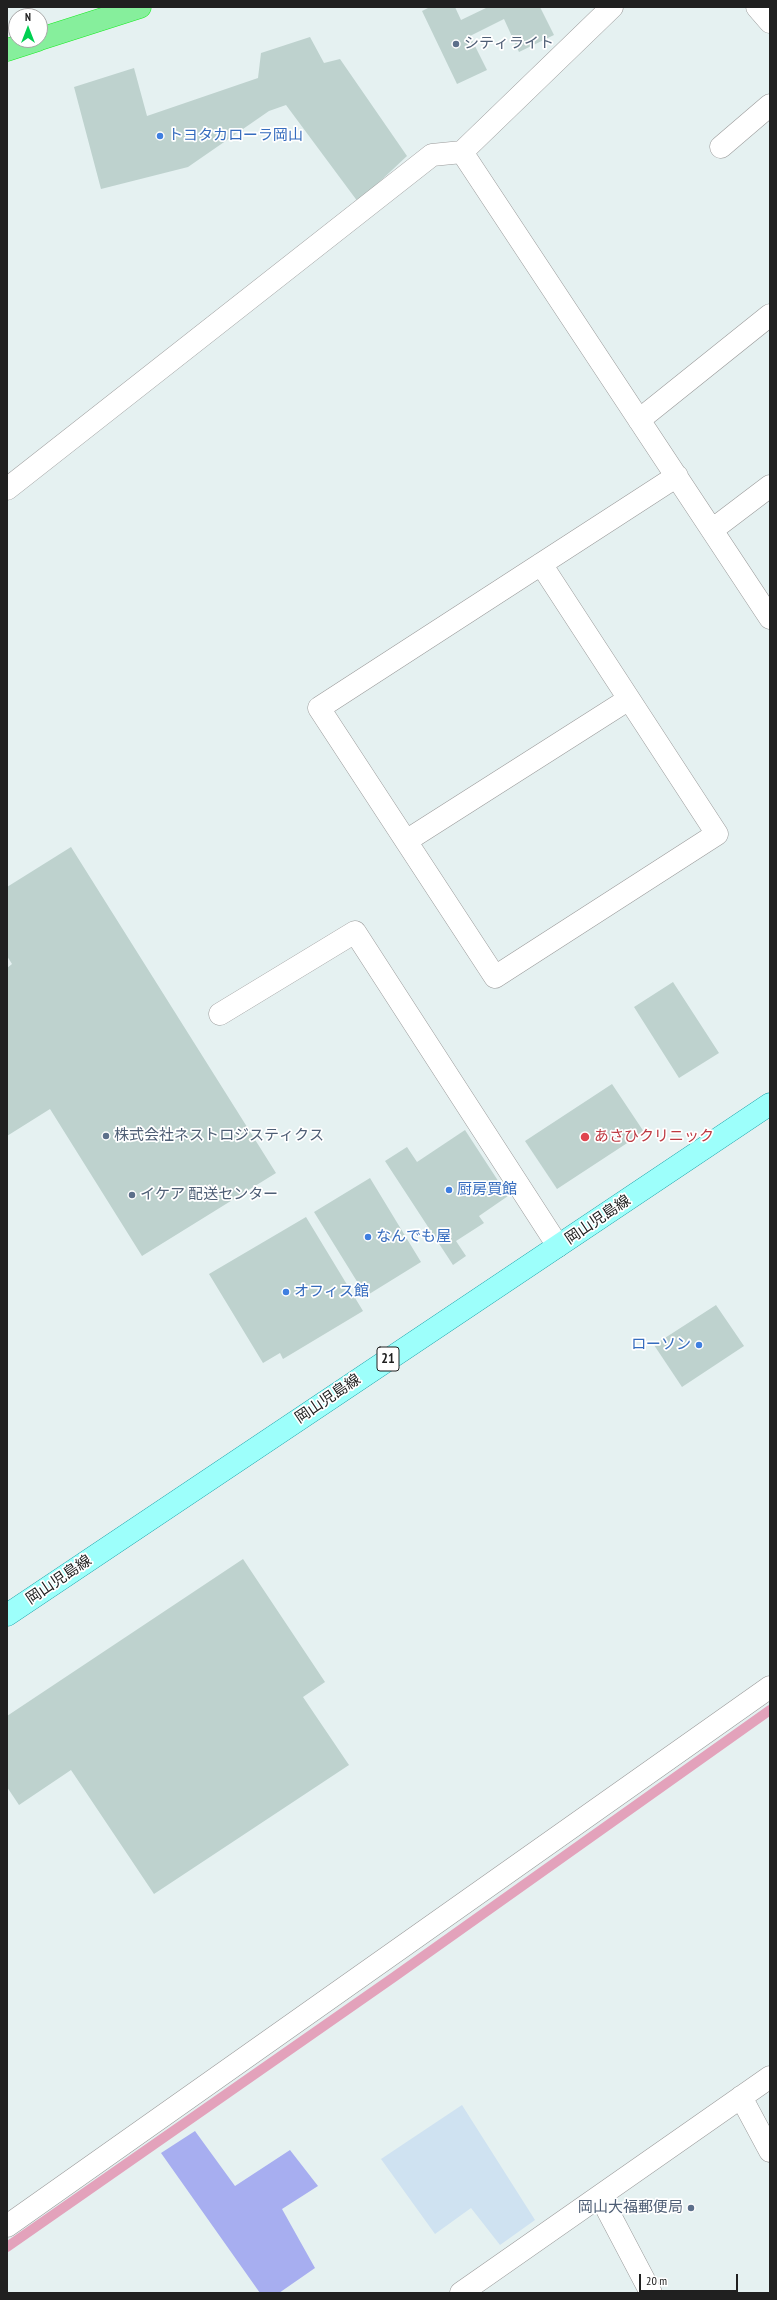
<!DOCTYPE html>
<meta charset="utf-8">
<style>
body{margin:0}
#map{position:relative;width:777px;height:2300px;overflow:hidden;background:#e5f1f1;font-family:"PT Sans Narrow",sans-serif}
canvas{display:block}
.frame{position:absolute;inset:0;border:8px solid #202020;pointer-events:none}
.north{position:absolute;left:8px;top:8px;width:40px;height:40px;box-sizing:border-box;background:#fff;border:1px solid #a6a6a6;border-radius:50%;rotate:0deg;font-size:11px;font-weight:700;line-height:16px;text-align:center;color:#202020}
.north::after{content:'';display:block;margin:auto;width:14px;height:18px;background:#00d051;clip-path:polygon(50% 0,100% 100%,50% 72%,0 100%)}
.scale{position:absolute;left:639px;top:2274px;width:99px;height:18px;box-sizing:border-box;border:2px solid #202020;border-top:0;padding-left:5px;font-size:12px;line-height:14px;white-space:nowrap;color:#202020;-webkit-text-stroke:3px #fff;paint-order:stroke}
</style>
<div id="map">
<canvas width="777" height="2300"></canvas>
<div class="frame"></div>
<div class="north">N</div>
<div class="scale">20 m</div>
</div>
<script>
const ctx = document.querySelector('canvas').getContext('2d');
ctx.lineJoin = 'round';
function fillPath(path, color) {
  ctx.fillStyle = color;
  ctx.fill(path, 'evenodd');
}
function toPath(rows) {
  const path = new Path2D();
  for (const r of rows) {
    path.moveTo(r[0], r[1]);
    for (let i = 2; i < r.length; i += 2) path.lineTo(r[i], r[i + 1]);
  }
  return path;
}
function strokePath(path, color, width, dash) {
  ctx.strokeStyle = color;
  ctx.lineWidth = width;
  ctx.lineCap = dash ? 'butt' : 'round';
  ctx.setLineDash(dash || []);
  ctx.stroke(path);
}
function drawText(font, color, halo, rows, align = 'center') {
  ctx.font = font + ' "PT Sans Narrow","Noto Sans JP",sans-serif';
  ctx.lineWidth = 3.5;
  ctx.setLineDash([]);
  ctx.textBaseline = 'middle';
  ctx.strokeStyle = halo;
  ctx.fillStyle = color;
  for (const [text, x, y, turn = 0] of rows) {
    ctx.save();
    ctx.translate(x, y);
    ctx.rotate((+turn || 0) * Math.PI / 180);
    ctx.textAlign = isNaN(turn) ? turn : align;
    if (halo) ctx.strokeText(text, 0, 0);
    ctx.fillText(text, 0, 0);
    ctx.restore();
  }
}
const farmland = toPath([
 [462,2105,535,2220,500,2245,471,2208,435,2234,381,2159]
]);
const grass = toPath([
 [195,2131,235,2186,290,2150,318,2186,282,2209,315,2268,279,2293,260,2293,161,2153]
]);
const stream = toPath([
 [7,2247,394,1977,770,1710]
]);
const building = toPath([
 [430,7,455,7,461,20,488,7,540,7,554,35,519,52,504,19,470,36,487,70,457,84,422,11],
 [310,37,324,63,340,59,407,156,358,202,286,105,269,111,188,167,101,189,74,87,134,68,147,116,258,78,261,53],
 [71,847,276,1173,142,1256,50,1109,7,1136,7,968,12,964,7,956,7,887],
 [673,982,719,1053,679,1078,634,1007],
 [612,1084,644,1132,557,1189,525,1141],
 [465,1130,508,1196,479,1216,484,1223,456,1241,466,1256,453,1265,385,1161,407,1147,417,1162],
 [370,1178,421,1262,366,1296,314,1212],
 [306,1217,363,1311,283,1359,280,1353,263,1363,209,1274],
 [716,1305,744,1346,682,1387,654,1345],
 [243,1559,325,1682,303,1697,349,1765,154,1894,71,1770,19,1805,7,1787,7,1716]
]);
const minor = toPath([
 [757,7,770,22],
 [721,147,770,105],
 [462,152,770,618],
 [639,420,770,315],
 [7,489,432,155,462,152,612,7],
 [712,530,770,486],
 [541,564,717,834,495,977,319,708,677,476],
 [406,841,629,699],
 [220,1014,355,932,558,1246],
 [741,2097,770,2151],
 [600,2196,651,2293],
 [7,2226,770,1687],
 [461,2293,770,2077]
]);
const major = toPath([
 [7,1615,770,1104]
]);
const highway = toPath([
 [40,39,140,7],
 [7,50,38,40]
]);
const markers = [
 [456,44,4,"#5c6f8a"],
 [160,136,4,"#3f7fe0"],
 [106,1136,4,"#5c6f8a"],
 [585,1137,5,"#e0444e"],
 [449,1190,4,"#3f7fe0"],
 [132,1195,4,"#5c6f8a"],
 [368,1237,4,"#3f7fe0"],
 [286,1292,4,"#3f7fe0"],
 [699,1345,4,"#3f7fe0"],
 [691,2208,4,"#5c6f8a"]
];
const shields = [
 [388,1359,22]
];
const shieldNames = [
 ["21",388,1359]
];
const serviceNames = [
 ["シティライト",464,44],
 ["株式会社ネストロジスティクス",114,1136],
 ["イケア 配送センター",140,1195],
 ["岡山大福郵便局",683,2208,"right"]
];
const shopNames = [
 ["トヨタカローラ岡山",168,136],
 ["厨房買館",457,1190],
 ["なんでも屋",376,1237],
 ["オフィス館",294,1292],
 ["ローソン",691,1345,"right"]
];
const healthNames = [
 ["あさひクリニック",594,1137]
];
const streetNames = [
 ["岡山児島線",598,1220,-34],
 ["岡山児島線",328,1399,-34],
 ["岡山児島線",59,1580,-34]
];
fillPath(farmland, '#cfe2f1');
fillPath(grass, '#a7aef0');
strokePath(stream, '#e3a2bb', 10);
fillPath(building, '#bed2ce');
strokePath(minor, '#9a9a9a', 23);
strokePath(major, '#00929c', 23);
strokePath(highway, '#16ec20', 23);
strokePath(minor, '#fff', 22);
strokePath(major, '#9dfffb', 22);
strokePath(highway, '#86ef9c', 22);
for (const [x, y, r, color] of markers) {
  const dot = new Path2D();
  dot.arc(x, y, r, 0, 2 * Math.PI);
  ctx.fillStyle = color;
  ctx.fill(dot);
  strokePath(dot, '#fff', 1.5);
}
for (const [x, y, w] of shields) {
  const box = new Path2D();
  box.roundRect(x - w / 2, y - 12, w, 24, 3);
  ctx.fillStyle = '#fff';
  ctx.fill(box);
  strokePath(box, '#202020', 1);
}
drawText('bold 14px', '#202020', null, shieldNames);
drawText('15px', '#4e5e75', '#fff', serviceNames, 'left');
drawText('15px', '#366cbe', '#fff', shopNames, 'left');
drawText('15px', '#be3a42', '#fff', healthNames, 'left');
drawText('15px', '#202020', '#fff', streetNames);
</script>
